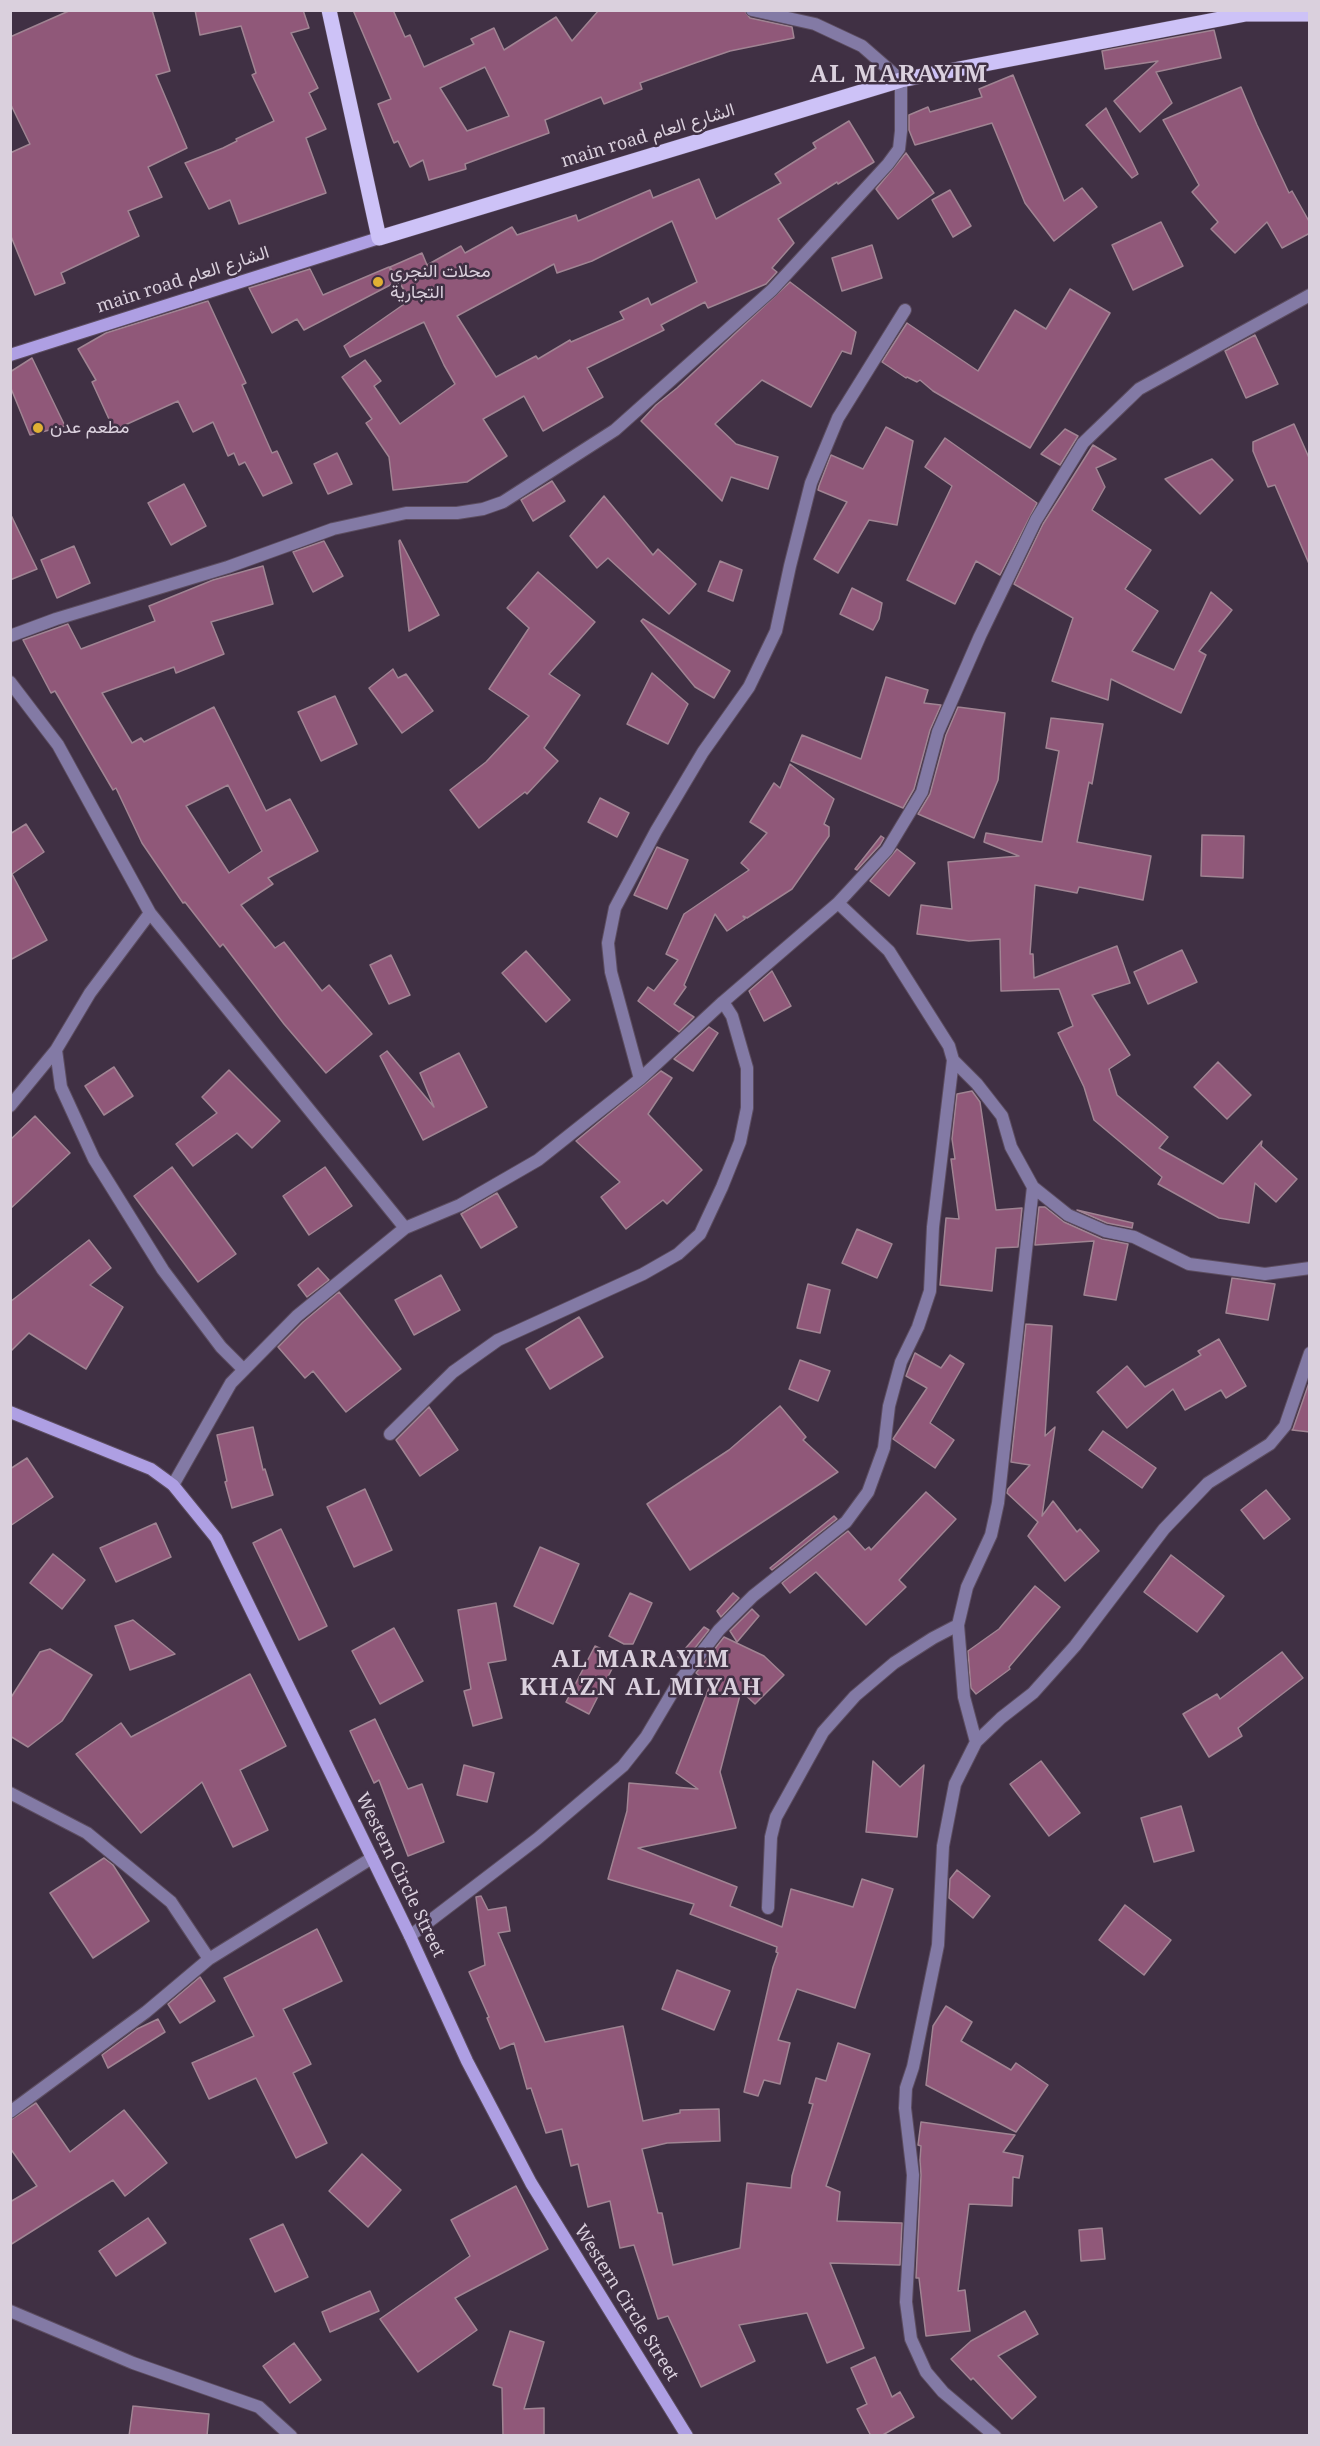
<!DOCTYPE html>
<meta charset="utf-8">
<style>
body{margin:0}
#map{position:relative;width:1320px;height:2446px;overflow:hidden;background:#403044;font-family:"Noto Serif",serif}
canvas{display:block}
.frame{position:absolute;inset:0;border:12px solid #dad0dd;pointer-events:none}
</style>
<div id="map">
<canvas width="1320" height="2446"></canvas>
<div class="frame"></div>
</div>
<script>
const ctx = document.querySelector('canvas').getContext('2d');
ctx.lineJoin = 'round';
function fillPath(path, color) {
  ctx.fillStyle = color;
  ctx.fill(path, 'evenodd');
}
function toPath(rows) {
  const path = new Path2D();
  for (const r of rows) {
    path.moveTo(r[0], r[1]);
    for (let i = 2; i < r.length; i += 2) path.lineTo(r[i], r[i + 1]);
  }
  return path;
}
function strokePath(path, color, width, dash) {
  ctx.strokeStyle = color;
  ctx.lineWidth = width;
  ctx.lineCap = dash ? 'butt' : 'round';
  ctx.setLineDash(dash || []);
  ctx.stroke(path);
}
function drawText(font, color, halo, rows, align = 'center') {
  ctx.font = font + ' "Noto Serif",Vazirmatn,serif';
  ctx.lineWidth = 5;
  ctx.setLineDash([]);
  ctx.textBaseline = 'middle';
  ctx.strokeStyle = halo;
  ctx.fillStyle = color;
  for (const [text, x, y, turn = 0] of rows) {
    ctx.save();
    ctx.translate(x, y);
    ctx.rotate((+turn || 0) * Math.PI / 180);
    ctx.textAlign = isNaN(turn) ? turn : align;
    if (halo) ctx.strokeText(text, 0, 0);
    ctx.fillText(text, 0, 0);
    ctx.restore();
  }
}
const building = toPath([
 [71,10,152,10,170,71,156,75,187,148,148,167,162,197,128,211,139,236,61,273,65,283,35,295,10,234,10,153,30,144,10,103,10,37,71,10],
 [195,10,303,10,309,28,291,33,318,88,309,93,326,129,306,138,326,193,239,224,230,200,209,209,185,163,223,148,237,141,236,139,274,121,252,75,256,73,241,26,200,35,195,10],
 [353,10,393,10,405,37,410,35,424,67,474,44,471,39,494,28,504,50,556,17,572,41,599,10,744,10,750,18,792,27,794,38,730,51,695,63,640,83,642,89,604,104,601,97,545,120,549,133,465,164,466,169,429,180,423,160,410,167,398,141,394,143,378,104,391,99,353,10],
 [485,67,509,116,467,131,440,88,485,67],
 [1214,30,1221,58,1156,72,1172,103,1140,132,1114,101,1158,61,1105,69,1102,51,1214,30],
 [1013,75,1064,201,1082,188,1097,207,1054,241,1025,203,992,123,915,145,909,130,909,115,928,107,930,112,982,97,979,89,1013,75],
 [1241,87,1257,125,1289,193,1292,191,1310,223,1310,233,1282,248,1267,222,1235,253,1211,229,1218,222,1192,192,1199,185,1163,120,1241,87],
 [1106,108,1138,174,1132,178,1086,125,1106,108],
 [849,121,874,162,838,184,837,182,778,219,794,243,772,268,777,272,766,284,708,308,705,302,661,325,664,330,587,368,603,397,543,431,524,396,483,419,507,456,467,482,393,490,389,457,366,423,372,419,342,377,365,360,381,381,374,386,400,424,455,384,444,365,424,322,350,357,344,346,410,300,390,267,422,253,427,265,461,246,465,253,512,227,517,235,576,215,578,221,650,190,653,198,699,179,716,219,781,183,775,174,816,148,813,143,849,121],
 [672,221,697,282,651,305,648,298,620,312,624,319,571,342,570,340,538,359,536,356,496,377,457,316,554,264,557,273,592,261,672,221],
 [906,153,934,193,898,219,876,189,906,153],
 [950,190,971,226,953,237,932,200,950,190],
 [1161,222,1183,266,1133,290,1112,245,1161,222],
 [872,245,882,278,842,291,832,258,872,245],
 [389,267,396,282,304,330,297,319,272,333,249,288,310,269,323,295,389,267],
 [790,282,856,332,851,354,842,351,811,407,762,380,715,424,736,444,778,457,768,489,731,477,722,501,641,421,656,405,677,388,790,282],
 [1070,289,1110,313,1030,448,933,391,920,380,917,382,907,377,906,378,882,362,907,323,978,371,1015,310,1046,329,1070,289],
 [208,301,246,383,242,385,272,453,277,451,292,483,263,496,245,462,239,465,234,453,228,456,213,422,193,432,178,401,114,430,92,382,96,380,78,349,106,333,208,301],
 [1255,335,1278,384,1246,398,1225,351,1255,335],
 [32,358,65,426,30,435,10,386,10,372,32,358],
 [1294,424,1310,460,1310,566,1275,485,1268,487,1253,451,1253,442,1294,424],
 [886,427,913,441,897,525,869,520,838,573,814,559,847,502,818,490,819,486,831,455,863,469,886,427],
 [1065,429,1078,436,1060,465,1041,454,1065,429],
 [945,438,1037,503,1000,575,976,561,955,604,907,580,952,486,925,467,945,438],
 [1093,445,1116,459,1096,468,1105,487,1092,510,1151,550,1125,589,1158,611,1132,651,1174,670,1211,592,1232,610,1199,651,1206,655,1181,713,1111,679,1108,700,1052,681,1073,618,1014,584,1043,524,1093,445],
 [337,453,352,484,328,494,314,464,337,453],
 [1212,459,1233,480,1200,514,1165,479,1212,459],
 [552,481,565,501,533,521,521,500,552,481],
 [184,484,206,526,171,545,148,503,184,484],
 [604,496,653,555,658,549,696,584,669,614,608,558,597,568,570,536,604,496],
 [10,513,37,569,10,580,10,513],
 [400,540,439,615,409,631,399,541,400,540],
 [324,541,343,576,313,592,293,552,324,541],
 [74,546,90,583,57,598,41,560,74,546],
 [720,561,742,570,733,601,708,591,720,561],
 [263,566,273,604,211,622,224,654,176,673,174,667,102,693,132,743,141,738,144,742,214,707,266,811,290,799,318,851,268,878,273,884,241,905,275,948,284,942,322,991,329,985,372,1034,326,1073,284,1024,223,944,220,947,185,902,183,903,142,843,116,788,113,790,55,691,51,693,23,640,68,624,81,649,155,621,149,606,213,580,263,566],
 [228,785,262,851,229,873,186,806,228,785],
 [538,572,595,622,549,674,580,695,544,748,558,761,527,794,525,792,479,828,450,790,486,762,529,716,489,689,529,628,507,608,538,572],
 [852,588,882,603,879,619,873,630,840,614,852,588],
 [643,619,730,671,714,698,695,687,641,621,643,619],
 [393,669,398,678,406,674,433,711,402,733,369,688,393,669],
 [652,673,688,704,668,744,627,724,652,673],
 [886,677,928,690,924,703,941,705,930,730,914,789,903,808,791,761,802,735,861,759,886,677],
 [335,696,357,744,321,761,298,712,335,696],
 [958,707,1005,713,998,780,974,838,918,814,930,794,946,735,958,707],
 [1051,718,1103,724,1092,784,1089,782,1077,842,1151,856,1143,900,1079,887,1077,893,1035,885,1030,954,1033,954,1034,978,1117,946,1130,983,1092,995,1130,1055,1109,1069,1117,1095,1168,1137,1159,1148,1223,1184,1262,1141,1261,1146,1297,1179,1276,1202,1255,1183,1249,1223,1219,1218,1158,1184,1162,1177,1094,1120,1084,1087,1058,1033,1073,1026,1059,989,1001,991,1000,939,969,941,917,934,921,905,952,909,948,862,1019,856,984,842,986,833,1042,842,1059,751,1046,748,1051,718],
 [790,764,834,799,824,824,829,827,829,836,792,889,747,918,743,916,745,919,727,931,715,914,684,985,686,987,674,1004,694,1017,679,1032,638,1001,648,987,654,991,678,960,666,954,684,914,749,870,741,863,767,833,750,822,774,783,780,788,790,764],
 [600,798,629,813,617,837,588,822,600,798],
 [26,824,44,852,12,874,47,940,10,960,10,834,26,824],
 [1202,835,1244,836,1243,878,1201,876,1202,835],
 [881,836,884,838,880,845,857,870,855,869,881,836],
 [657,847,688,860,667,909,634,895,657,847],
 [897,849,915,863,889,896,870,881,897,849],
 [1182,950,1197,982,1148,1004,1134,972,1182,950],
 [526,951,570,1000,546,1022,502,973,526,951],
 [391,955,410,995,389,1004,370,965,391,955],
 [772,971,791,1006,764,1021,749,991,772,971],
 [709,1027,718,1033,693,1071,674,1059,709,1027],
 [387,1051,434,1107,420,1073,459,1053,487,1107,423,1140,380,1056,387,1051],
 [1218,1062,1251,1095,1227,1119,1194,1087,1218,1062],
 [114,1067,133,1096,104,1115,85,1086,114,1067],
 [229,1070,280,1121,252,1148,237,1133,193,1166,176,1144,217,1113,202,1097,229,1070],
 [661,1071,672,1078,648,1114,702,1170,667,1204,663,1200,626,1229,601,1197,620,1182,576,1141,661,1071],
 [972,1091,980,1102,996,1210,1022,1208,1018,1247,996,1248,992,1291,940,1285,946,1218,959,1219,951,1159,955,1159,952,1139,957,1094,972,1091],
 [35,1116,70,1153,10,1209,10,1140,35,1116],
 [172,1167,236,1254,198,1282,134,1196,172,1167],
 [325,1167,352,1206,309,1235,283,1196,325,1167],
 [497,1193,517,1227,481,1248,461,1214,497,1193],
 [1039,1207,1045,1207,1064,1222,1102,1239,1128,1244,1116,1300,1084,1295,1094,1241,1035,1245,1039,1207],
 [1077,1210,1133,1223,1132,1228,1107,1223,1077,1210],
 [857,1229,892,1244,877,1278,842,1263,857,1229],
 [89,1240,111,1268,90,1285,123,1307,86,1369,29,1333,10,1352,10,1302,89,1240],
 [318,1268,329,1280,307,1297,298,1285,318,1268],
 [441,1275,460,1310,414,1335,395,1300,441,1275],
 [1232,1278,1275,1284,1268,1320,1226,1313,1232,1278],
 [808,1284,830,1290,820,1333,797,1328,808,1284],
 [339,1292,401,1369,346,1412,313,1371,305,1378,278,1347,303,1322,339,1292],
 [579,1317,603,1357,550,1389,526,1349,579,1317],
 [1026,1324,1052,1326,1045,1436,1055,1427,1042,1516,1053,1501,1077,1532,1080,1529,1099,1551,1065,1581,1028,1536,1038,1522,1007,1493,1008,1489,1030,1465,1011,1462,1026,1324],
 [1219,1339,1246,1386,1226,1398,1221,1390,1185,1410,1173,1389,1127,1428,1097,1392,1127,1366,1145,1387,1201,1355,1198,1351,1219,1339],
 [915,1353,941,1368,950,1355,964,1364,930,1423,954,1440,935,1468,893,1439,927,1388,906,1376,915,1353],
 [800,1360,830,1371,818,1401,789,1389,800,1360],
 [1310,1380,1310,1432,1292,1430,1293,1429,1310,1380],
 [780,1406,806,1437,803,1440,838,1472,690,1570,647,1504,729,1450,780,1406],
 [429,1407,458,1450,420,1476,396,1440,429,1407],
 [253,1427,263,1470,265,1469,273,1495,232,1508,225,1482,227,1481,217,1435,253,1427],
 [1103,1431,1156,1468,1142,1488,1089,1450,1103,1431],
 [27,1458,53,1497,10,1526,10,1469,27,1458],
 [365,1489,392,1550,354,1567,327,1507,365,1489],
 [1266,1490,1290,1519,1264,1539,1241,1510,1266,1490],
 [926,1492,956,1519,899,1580,906,1587,866,1625,816,1572,790,1593,782,1583,848,1531,865,1550,869,1547,871,1550,926,1492],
 [834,1516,837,1519,772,1570,770,1568,834,1516],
 [156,1523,171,1557,116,1582,100,1548,156,1523],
 [281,1529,327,1626,299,1640,253,1543,281,1529],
 [540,1547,579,1564,553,1624,514,1606,540,1547],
 [53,1554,85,1580,62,1609,30,1583,53,1554],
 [1171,1555,1224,1596,1197,1632,1144,1592,1171,1555],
 [1035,1586,1060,1607,1009,1667,1010,1669,976,1694,971,1688,968,1651,999,1629,1035,1586],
 [630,1593,652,1603,633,1644,624,1644,609,1636,630,1593],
 [733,1593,739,1598,721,1617,717,1611,733,1593],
 [496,1603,506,1660,488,1663,502,1718,473,1726,464,1691,471,1689,458,1610,496,1603],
 [752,1609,759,1616,737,1642,730,1631,752,1609],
 [133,1620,175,1654,130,1670,115,1626,133,1620],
 [704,1627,709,1630,684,1662,678,1657,704,1627],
 [394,1628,423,1681,380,1704,352,1651,394,1628],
 [724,1637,764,1656,784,1675,755,1704,741,1691,720,1772,736,1828,638,1848,737,1887,730,1906,782,1927,791,1889,853,1907,862,1879,893,1889,855,2008,797,1989,778,2040,790,2043,780,2084,764,2080,758,2096,744,2092,773,1967,778,1953,776,1952,777,1947,690,1914,694,1904,608,1879,627,1811,629,1783,698,1789,676,1773,710,1685,696,1673,724,1637],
 [595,1646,618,1657,589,1714,566,1702,595,1646],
 [50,1649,92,1675,62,1721,28,1747,10,1736,10,1699,40,1652,50,1649],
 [1282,1652,1303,1678,1238,1728,1242,1736,1209,1757,1183,1714,1217,1694,1220,1699,1282,1652],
 [250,1674,286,1746,240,1770,268,1830,233,1847,202,1782,141,1833,76,1754,121,1723,131,1737,250,1674],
 [375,1719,408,1789,422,1784,444,1842,408,1856,379,1780,374,1783,350,1731,375,1719],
 [873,1761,900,1787,924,1765,917,1837,866,1832,873,1761],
 [1041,1761,1080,1813,1049,1836,1010,1784,1041,1761],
 [464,1765,494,1773,487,1802,457,1795,464,1765],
 [1181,1806,1194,1851,1154,1862,1141,1818,1181,1806],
 [104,1858,113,1865,149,1921,93,1958,50,1893,104,1858],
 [957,1870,990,1896,973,1918,949,1898,950,1879,957,1870],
 [481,1896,488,1910,506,1907,510,1931,498,1933,545,2042,623,2026,643,2121,680,2113,680,2110,719,2109,720,2141,667,2143,642,2149,658,2213,662,2213,673,2265,740,2248,747,2183,791,2188,792,2176,813,2104,809,2103,816,2078,826,2081,838,2043,870,2054,826,2186,840,2192,837,2221,902,2223,900,2265,830,2263,864,2348,827,2363,807,2313,739,2325,755,2361,701,2387,668,2316,658,2319,634,2245,620,2248,610,2201,588,2207,578,2164,571,2166,562,2129,546,2133,531,2088,527,2089,514,2043,500,2049,487,2018,489,2017,469,1972,485,1965,476,1897,481,1896],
 [1125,1905,1171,1940,1144,1975,1099,1940,1125,1905],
 [317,1929,342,1981,283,2009,311,2064,293,2073,327,2143,296,2158,256,2078,209,2099,192,2063,254,2036,224,1978,317,1929],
 [677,1970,730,1991,714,2030,662,2009,677,1970],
 [200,1977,215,2001,180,2023,168,2004,200,1977],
 [946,2006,972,2022,961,2041,1011,2070,1016,2063,1048,2085,1016,2132,926,2085,933,2026,946,2006],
 [158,2019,165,2032,108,2068,102,2055,137,2029,158,2019],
 [36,2103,70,2152,124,2110,167,2163,125,2196,113,2180,10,2245,10,2202,37,2186,10,2148,10,2120,36,2103],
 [921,2122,1015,2135,1003,2152,1023,2156,1019,2178,1013,2177,1012,2206,969,2204,958,2291,965,2290,970,2331,926,2336,919,2278,916,2278,921,2175,920,2160,921,2146,918,2145,921,2122],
 [362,2154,401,2190,368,2227,329,2191,362,2154],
 [516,2186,548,2249,455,2298,477,2330,418,2372,380,2319,470,2256,451,2220,516,2186],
 [148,2218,166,2243,116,2276,99,2251,148,2218],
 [283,2224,308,2277,275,2292,250,2239,283,2224],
 [1102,2228,1105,2259,1081,2261,1079,2230,1102,2228],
 [370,2291,379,2311,330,2332,322,2312,370,2291],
 [1025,2311,1038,2334,998,2356,1036,2397,1012,2419,973,2378,971,2380,951,2359,971,2341,1025,2311],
 [510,2331,544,2342,524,2409,544,2408,544,2436,503,2436,502,2388,493,2385,510,2331],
 [294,2343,321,2380,290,2403,263,2366,294,2343],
 [875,2357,892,2397,900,2392,914,2417,881,2436,871,2436,857,2409,867,2404,851,2368,875,2357],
 [133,2406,209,2414,207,2436,129,2436,133,2406]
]);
const street = toPath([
 [10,636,56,619,228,567,333,529,406,513,457,513,483,509,503,502,615,430,772,290,888,164,899,149,901,131,901,80,862,46,815,24,752,10],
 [10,682,58,745,150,913,405,1228],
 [56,1050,61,1087,94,1159,163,1270,221,1347,244,1370],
 [953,1060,977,1084,1002,1116,1011,1147,1033,1187,1068,1215,1105,1231,1134,1237,1189,1264,1265,1274,1310,1268],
 [640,1079,611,972,608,943,615,908,656,831,703,752,749,687,776,631,790,566,811,483,838,418,905,310],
 [10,1106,56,1050,90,993,150,913],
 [390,1434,453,1372,498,1340,643,1274,678,1254,700,1234,722,1187,740,1142,747,1108,747,1068,732,1016,723,1002],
 [173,1485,231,1383,297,1316,405,1228,460,1205,538,1160,640,1079,723,1002,838,903,887,850,922,792,938,732,980,636,1036,520,1083,443,1139,389,1310,295],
 [976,1742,964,1697,958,1625,967,1587,991,1535,998,1503,1033,1187],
 [10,1793,87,1833,171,1902,209,1959],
 [768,1908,771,1837,776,1817,823,1732,855,1696,894,1663,933,1638,958,1625],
 [410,1936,537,1839,623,1766,646,1737,678,1683,719,1630,753,1596,846,1522,868,1492,884,1448,889,1406,901,1362,918,1327,930,1291,933,1227,953,1060,949,1046,889,951,838,903],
 [10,2112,146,2012,209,1959,372,1858],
 [10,2311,133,2363,259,2407,291,2436],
 [995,2436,943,2392,926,2372,911,2339,906,2302,913,2175,905,2108,906,2088,913,2067,938,1945,943,1846,955,1784,976,1742,1001,1718,1033,1693,1075,1646,1164,1529,1208,1483,1270,1444,1285,1426,1310,1353]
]);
const secondary = toPath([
 [10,355,379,238],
 [10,1412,151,1469,173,1485,216,1538,410,1936,467,2061,531,2183,687,2436]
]);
const primary = toPath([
 [329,10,379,238,901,80,1246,14,1310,14]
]);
const markers = [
 [378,282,6,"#e0b034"],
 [38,428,6,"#e0b034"]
];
const streetNames = [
 ["main road الشارع العام",648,136,-17],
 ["main road الشارع العام",183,280,-18],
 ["Western Circle Street",400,1875,64],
 ["Western Circle Street",626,2303,58]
];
const poiNames = [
 ["محلات النجري",390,272],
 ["التجارية",390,293],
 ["مطعم عدن",50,428]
];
const districtNames = [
 ["AL MARAYIM",899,75],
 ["AL MARAYIM",641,1660],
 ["KHAZN AL MIYAH",641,1688]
];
fillPath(building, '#905879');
strokePath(building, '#a08493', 1.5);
strokePath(street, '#5c4d60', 14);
strokePath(secondary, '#5c4d60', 14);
strokePath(primary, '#5c4d60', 16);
strokePath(street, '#837aa5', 12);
strokePath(secondary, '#ae9fe3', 12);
strokePath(primary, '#cdc2f7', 15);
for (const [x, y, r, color] of markers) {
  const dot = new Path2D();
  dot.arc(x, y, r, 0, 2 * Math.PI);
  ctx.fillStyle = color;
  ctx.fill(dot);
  strokePath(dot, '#403044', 2);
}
drawText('18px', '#dad0dd', '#403044', streetNames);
drawText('18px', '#dad0dd', '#403044', poiNames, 'left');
ctx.letterSpacing = '1.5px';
drawText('bold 24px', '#dad0dd', '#403044', districtNames);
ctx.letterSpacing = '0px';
</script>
